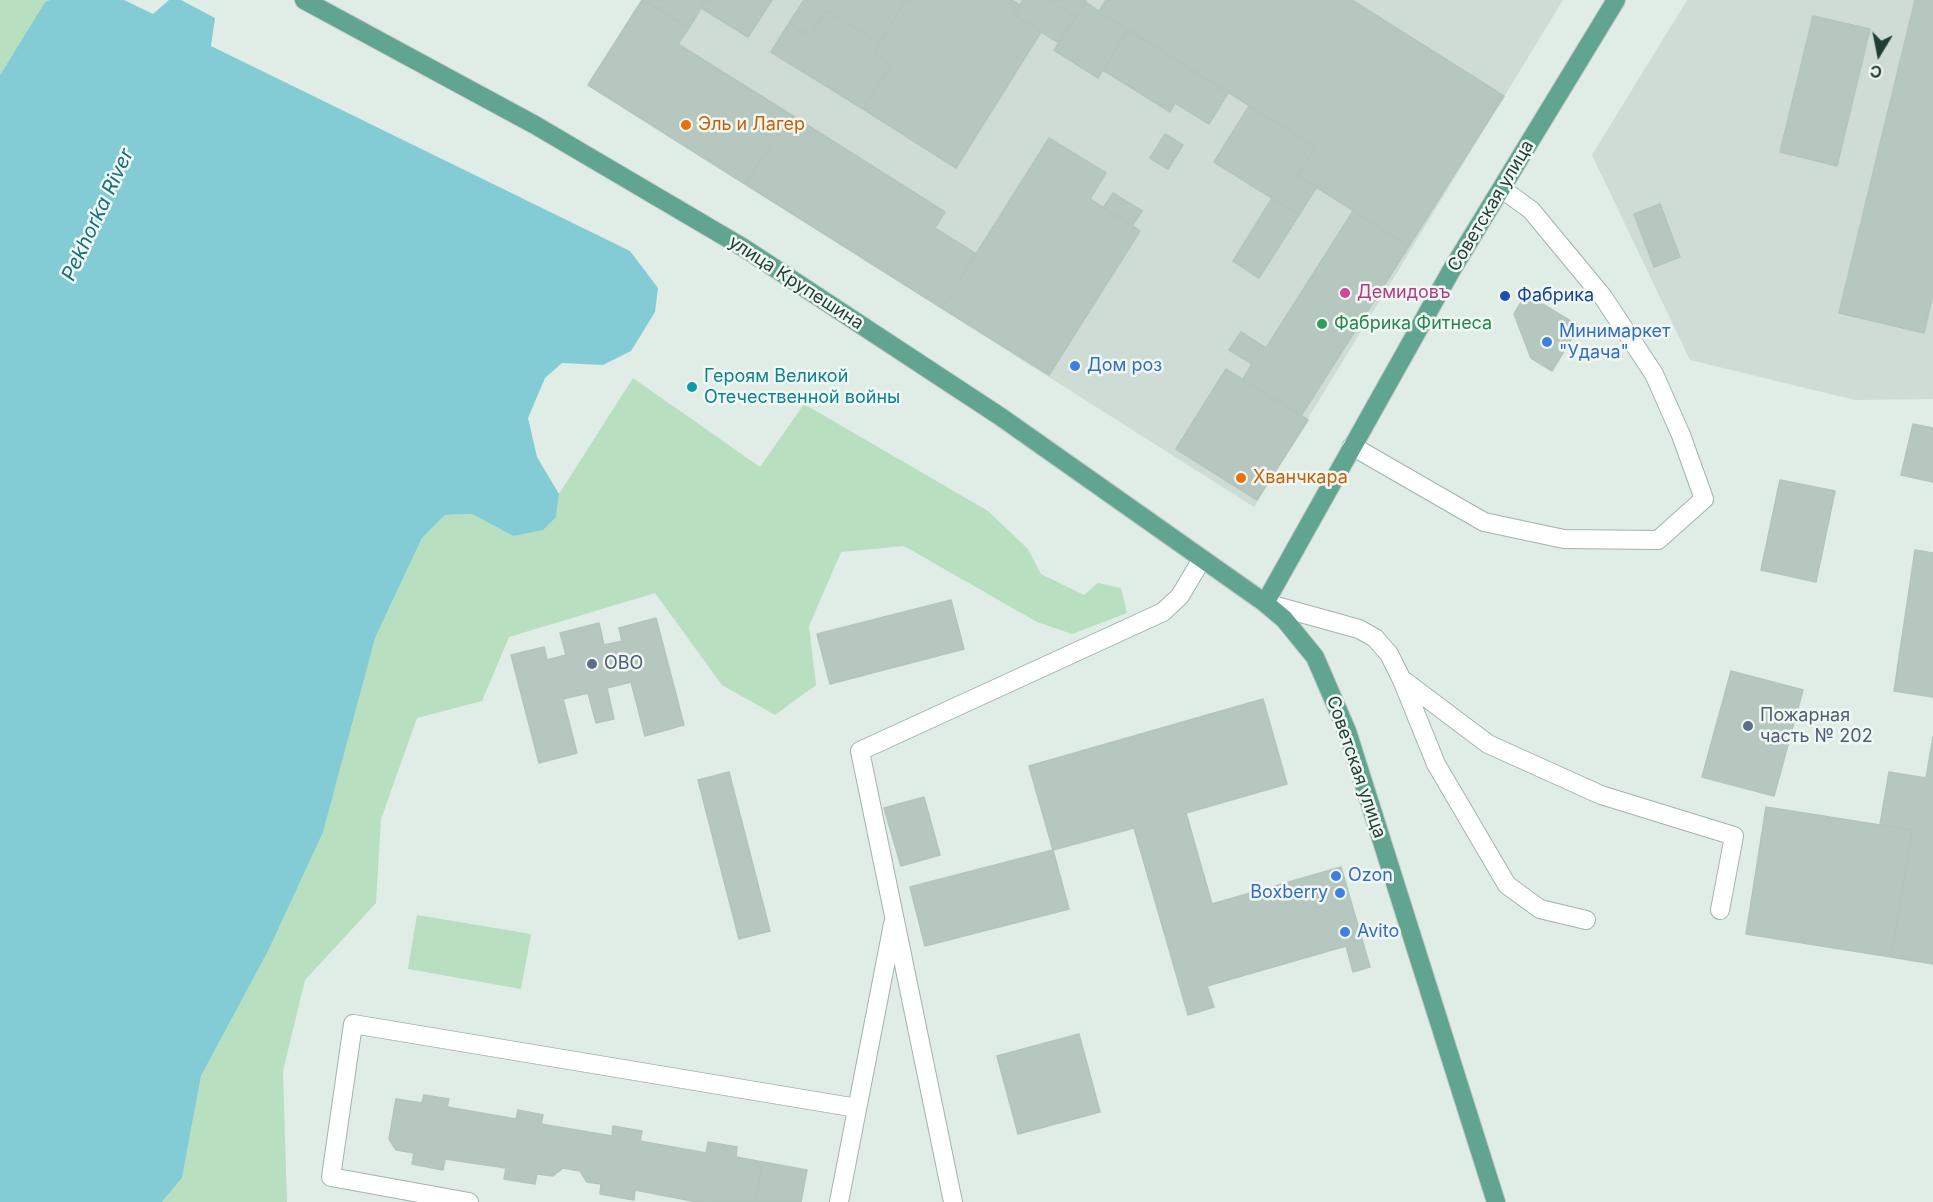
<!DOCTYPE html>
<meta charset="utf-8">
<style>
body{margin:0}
#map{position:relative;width:1933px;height:1202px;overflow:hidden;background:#e0ece6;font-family:Inter,sans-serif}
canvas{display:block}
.north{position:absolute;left:1849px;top:24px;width:60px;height:60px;-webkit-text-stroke:4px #f1f8f4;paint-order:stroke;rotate:190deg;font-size:16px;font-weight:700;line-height:24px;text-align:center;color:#1f3e34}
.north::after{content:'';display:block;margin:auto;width:21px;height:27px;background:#1f3e34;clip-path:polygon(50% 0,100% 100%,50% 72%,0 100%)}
</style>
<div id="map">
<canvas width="1933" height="1202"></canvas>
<div class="north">С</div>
</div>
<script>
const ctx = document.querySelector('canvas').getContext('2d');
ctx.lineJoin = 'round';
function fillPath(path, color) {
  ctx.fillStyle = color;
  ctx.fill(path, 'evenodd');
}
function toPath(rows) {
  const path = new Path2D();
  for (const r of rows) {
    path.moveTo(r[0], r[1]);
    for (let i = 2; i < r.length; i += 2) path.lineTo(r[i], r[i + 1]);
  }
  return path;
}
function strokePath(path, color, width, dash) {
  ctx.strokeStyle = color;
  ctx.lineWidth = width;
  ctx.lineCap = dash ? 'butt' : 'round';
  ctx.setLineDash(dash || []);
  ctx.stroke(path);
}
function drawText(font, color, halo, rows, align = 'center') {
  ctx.font = font + ' Inter,sans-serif';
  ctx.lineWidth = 5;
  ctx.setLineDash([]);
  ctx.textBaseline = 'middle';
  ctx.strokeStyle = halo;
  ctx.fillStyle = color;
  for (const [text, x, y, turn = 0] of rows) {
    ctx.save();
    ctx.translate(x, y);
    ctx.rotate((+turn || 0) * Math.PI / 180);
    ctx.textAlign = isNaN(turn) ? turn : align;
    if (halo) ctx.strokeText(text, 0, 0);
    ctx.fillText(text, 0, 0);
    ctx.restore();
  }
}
const built = toPath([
 [642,0,1563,0,1254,507,588,85],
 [1687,0,1933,0,1933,399,1855,400,1690,360,1592,155]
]);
const green = toPath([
 [0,0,50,0,45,2,0,75],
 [633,378,760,467,804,404,988,511,1028,549,1041,574,1084,595,1098,583,1121,588,1127,613,1072,634,1037,622,904,546,841,552,809,626,816,685,775,715,722,685,655,593,509,637,482,701,417,718,381,819,376,903,305,980,283,1071,287,1202,162,1202,182,1178,201,1076,267,953,360,688,375,638,422,538,445,515,472,514,513,536,556,517,559,494],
 [417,915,531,934,521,989,408,969]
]);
const water = toPath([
 [50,0,124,0,153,14,169,0,181,0,215,18,211,46,630,251,658,288,655,312,631,351,603,365,562,363,545,378,528,418,537,457,559,494,556,517,543,530,513,536,472,514,445,515,422,538,375,638,323,832,267,953,201,1076,182,1178,162,1202,0,1202,0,75,45,2]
]);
const building = toPath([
 [642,0,689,28,678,44,790,114,745,184,588,85,642,0],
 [645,0,706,0,689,28,645,0],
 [706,0,772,0,748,37,701,8,706,0],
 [804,0,906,0,879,43,826,10,810,36,789,23,804,0],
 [906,0,1012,0,1020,5,1014,15,1041,32,956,168,863,109,891,65,873,53,906,0],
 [1023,0,1049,0,1076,17,1059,43,1014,15,1023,0],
 [1049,0,1086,0,1076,17,1049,0],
 [1106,0,1352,0,1504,96,1409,246,1297,175,1315,147,1099,11,1106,0],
 [1915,0,1933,0,1933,294,1924,333,1839,313,1915,0],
 [1085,2,1128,30,1098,78,1054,50,1085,2],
 [826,10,879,43,873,53,891,65,863,109,771,52,789,23,810,36,826,10],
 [1813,16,1870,29,1837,166,1780,152,1813,16],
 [1128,30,1228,93,1209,124,1175,103,1170,112,1103,70,1128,30],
 [1249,106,1315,147,1297,175,1316,188,1299,215,1214,162,1249,106],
 [790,114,945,212,935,228,976,254,942,308,745,184,790,114],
 [1165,134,1183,145,1168,169,1150,158,1165,134],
 [1049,138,1106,173,1090,199,1140,231,1049,375,942,308,1049,138],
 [1113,193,1142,211,1132,226,1103,208,1113,193],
 [1272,198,1299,215,1259,278,1233,261,1272,198],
 [1660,204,1680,257,1654,267,1634,214,1660,204],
 [1353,211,1409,246,1301,416,1243,379,1252,364,1229,350,1241,332,1266,348,1353,211],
 [1526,294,1579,326,1552,371,1531,358,1514,314,1526,294],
 [1226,369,1308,420,1257,500,1176,449,1226,369],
 [1913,424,1933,428,1933,482,1901,475,1913,424],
 [1780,480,1835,491,1816,582,1761,570,1780,480],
 [1915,550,1933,553,1933,697,1894,691,1915,550],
 [951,600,964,649,830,684,817,634,951,600],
 [656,618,684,725,645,736,631,682,607,688,614,719,596,723,588,693,563,699,577,753,539,763,511,655,544,647,547,660,566,655,560,633,599,623,604,645,622,641,619,628,656,618],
 [1731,671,1803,690,1774,796,1702,777,1731,671],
 [1263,699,1287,784,1186,813,1212,904,1341,867,1370,967,1353,972,1346,946,1207,986,1214,1007,1188,1015,1134,828,1053,850,1029,766,1263,699],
 [1933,737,1933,964,1891,957,1912,830,1880,825,1889,772,1926,778,1933,737],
 [729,772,770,931,739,939,698,780,729,772],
 [924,797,940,855,901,866,884,808,924,797],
 [1766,807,1912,830,1891,957,1746,934,1766,807],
 [1053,850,1069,909,925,946,910,887,1053,850],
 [1079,1034,1100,1112,1018,1134,997,1056,1079,1034],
 [424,1095,449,1099,447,1107,516,1119,518,1110,543,1115,541,1124,612,1136,613,1126,642,1131,640,1141,706,1153,708,1142,737,1147,736,1157,763,1162,756,1201,697,1202,635,1190,634,1200,600,1194,601,1184,587,1182,580,1171,563,1168,553,1176,537,1174,535,1184,504,1179,506,1168,445,1159,443,1170,412,1164,414,1153,396,1150,389,1139,396,1099,422,1103,424,1095],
 [763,1162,807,1170,801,1202,754,1202,763,1162]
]);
const minor = toPath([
 [1352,446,1484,522,1564,539,1658,540,1704,499,1681,435,1654,374,1603,297,1531,210,1502,189],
 [1265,603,1359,629,1375,638,1389,654,1402,680,1436,764,1507,885,1540,909,1586,920],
 [1403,680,1488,744,1601,795,1734,836,1720,910],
 [469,1202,331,1177,353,1024,857,1108],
 [839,1202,893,924],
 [953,1202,860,751,1163,612,1180,596,1202,559]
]);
const major = toPath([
 [304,0,535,125,744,248,1001,417,1265,603,1284,619,1315,657,1347,731,1496,1202],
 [1265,603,1451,271,1616,0]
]);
const markers = [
 [686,125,6,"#e8710a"],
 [1345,293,6,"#d1479c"],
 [1505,296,6,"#1a4fb4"],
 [1322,324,6,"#2e9e5b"],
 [1547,342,6,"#3f7fe0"],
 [1075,366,6,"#3f7fe0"],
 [692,387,6,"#0f9aa8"],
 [1241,478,6,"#e8710a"],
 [592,664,6,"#5c6f8a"],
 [1748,726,6,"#5c6f8a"],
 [1336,876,6,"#3f7fe0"],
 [1340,893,6,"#3f7fe0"],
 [1345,932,6,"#3f7fe0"]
];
const foodNames = [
 ["Эль и Лагер",698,125],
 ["Хванчкара",1253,478]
];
const streetNames = [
 ["Советская улица",1491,206,-59],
 ["улица Крупешина",796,283,33],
 ["Советская улица",1356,767,71]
];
const hotelNames = [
 ["Демидовъ",1357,293]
];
const transitNames = [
 ["Фабрика",1517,296]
];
const leisureNames = [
 ["Фабрика Фитнеса",1334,324]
];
const shopNames = [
 ["Минимаркет",1559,332],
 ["\"Удача\"",1559,353],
 ["Дом роз",1087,366],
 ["Ozon",1348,876],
 ["Boxberry",1328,893,"right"],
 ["Avito",1357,932]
];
const cultureNames = [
 ["Героям Великой",704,377],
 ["Отечественной войны",704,398]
];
const serviceNames = [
 ["ОВО",604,664],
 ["Пожарная",1760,716],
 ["часть № 202",1760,737]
];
const waterNames = [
 ["Pekhorka River",98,215,-65]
];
fillPath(built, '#cedcd5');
fillPath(green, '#b7dfc0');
fillPath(water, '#84ccd5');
fillPath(building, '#b5c7bf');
strokePath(building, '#b2c6bd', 1.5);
strokePath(minor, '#a2b4ad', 20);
strokePath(major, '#c0c9c6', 20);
strokePath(minor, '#fff', 18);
strokePath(major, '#61a591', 18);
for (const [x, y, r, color] of markers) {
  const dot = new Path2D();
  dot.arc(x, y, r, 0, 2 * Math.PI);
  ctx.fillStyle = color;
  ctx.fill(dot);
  strokePath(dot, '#f1f8f4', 2);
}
drawText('18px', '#c56008', '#f1f8f4', foodNames, 'left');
drawText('18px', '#1f3e34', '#f1f8f4', streetNames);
drawText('18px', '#b23c85', '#f1f8f4', hotelNames, 'left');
drawText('18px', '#164399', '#f1f8f4', transitNames, 'left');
drawText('18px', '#27864d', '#f1f8f4', leisureNames, 'left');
drawText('18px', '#366cbe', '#f1f8f4', shopNames, 'left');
drawText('18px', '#0d838f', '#f1f8f4', cultureNames, 'left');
drawText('18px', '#4e5e75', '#f1f8f4', serviceNames, 'left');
drawText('italic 20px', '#16707d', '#f1f8f4', waterNames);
</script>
